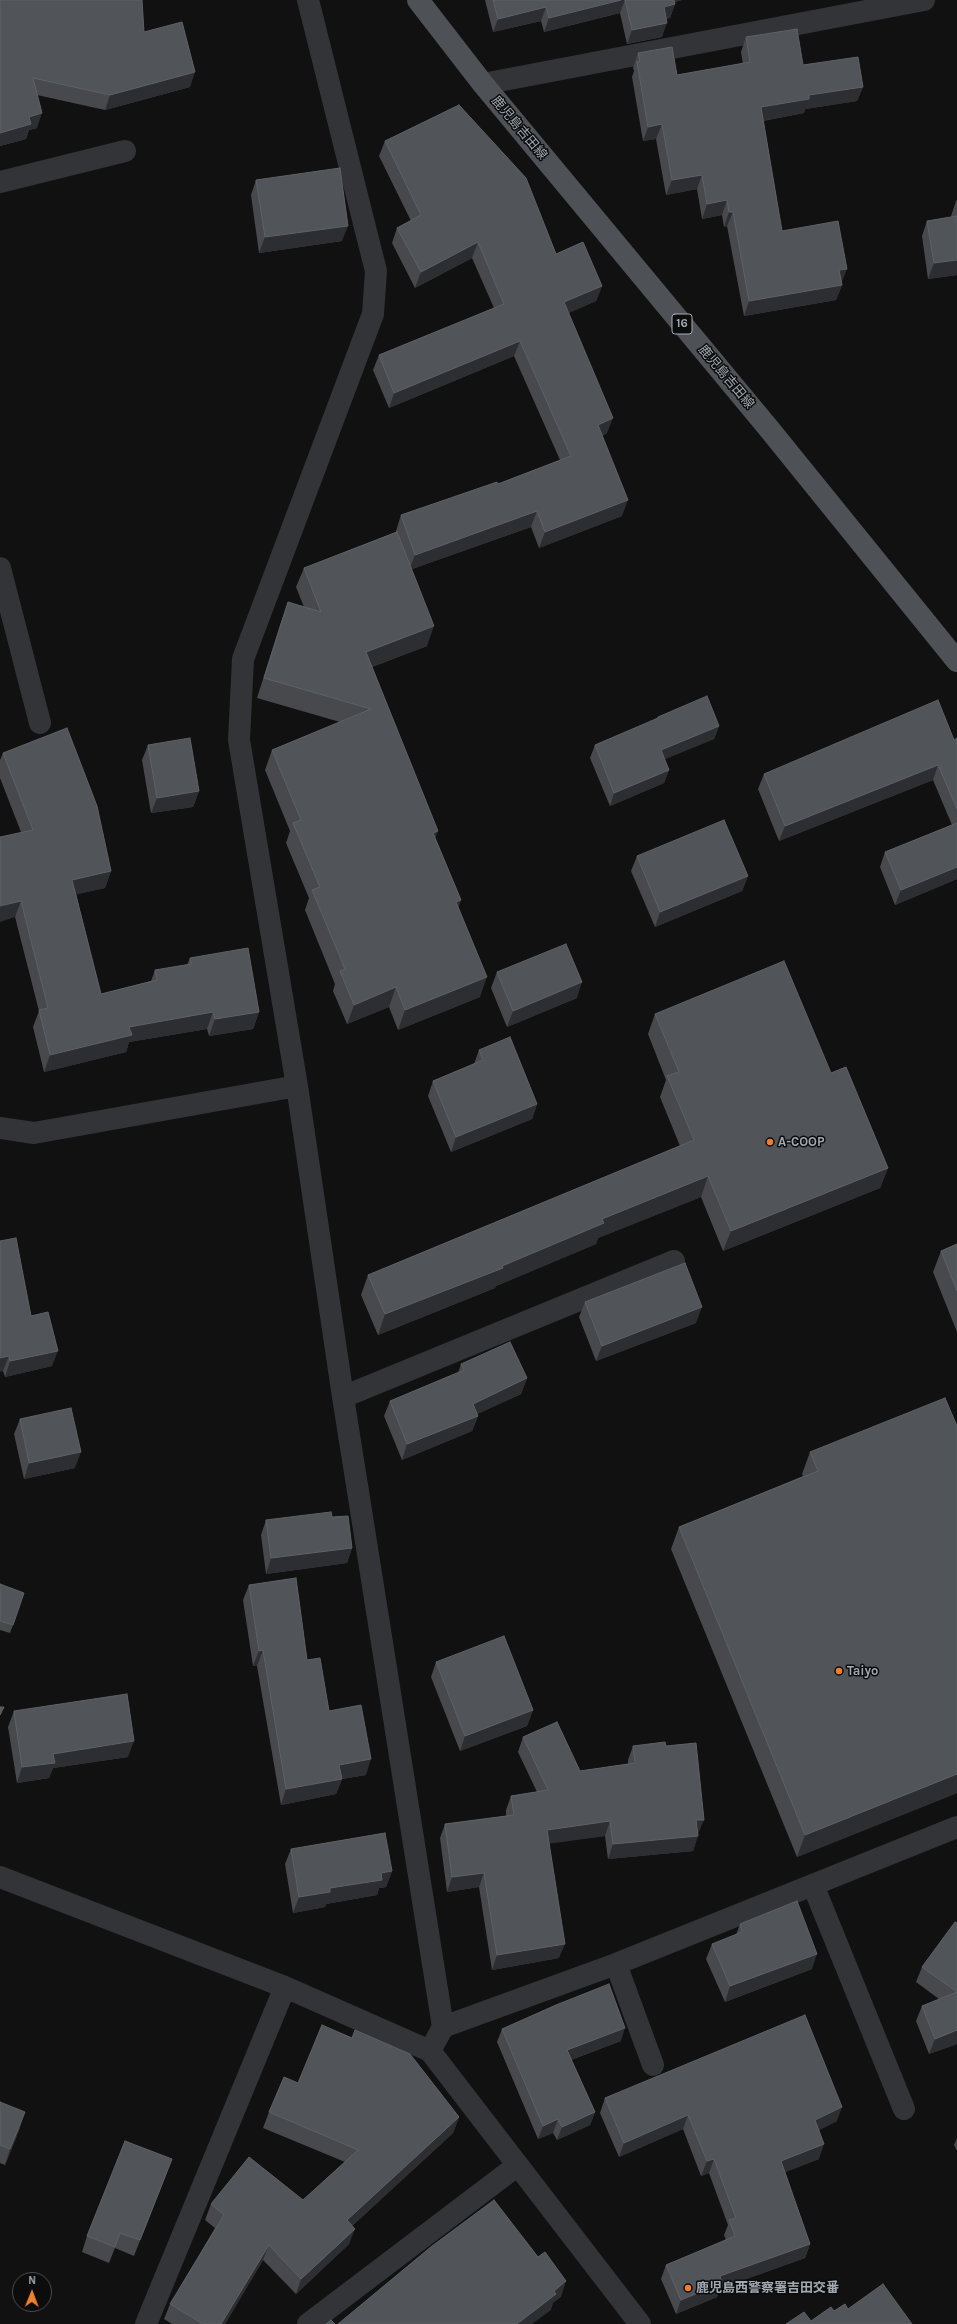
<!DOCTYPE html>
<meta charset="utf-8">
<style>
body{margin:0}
#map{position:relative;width:957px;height:2324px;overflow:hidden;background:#111112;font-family:Karla,sans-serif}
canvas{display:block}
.north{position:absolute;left:12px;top:2272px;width:40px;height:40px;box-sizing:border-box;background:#0c0c0d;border:1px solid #484c4f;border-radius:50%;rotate:1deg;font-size:11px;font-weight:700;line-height:16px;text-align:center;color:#a2abb3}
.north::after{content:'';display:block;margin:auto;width:14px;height:18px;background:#f07e2b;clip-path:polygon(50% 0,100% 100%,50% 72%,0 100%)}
</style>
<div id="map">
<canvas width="957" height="2324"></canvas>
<div class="north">N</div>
</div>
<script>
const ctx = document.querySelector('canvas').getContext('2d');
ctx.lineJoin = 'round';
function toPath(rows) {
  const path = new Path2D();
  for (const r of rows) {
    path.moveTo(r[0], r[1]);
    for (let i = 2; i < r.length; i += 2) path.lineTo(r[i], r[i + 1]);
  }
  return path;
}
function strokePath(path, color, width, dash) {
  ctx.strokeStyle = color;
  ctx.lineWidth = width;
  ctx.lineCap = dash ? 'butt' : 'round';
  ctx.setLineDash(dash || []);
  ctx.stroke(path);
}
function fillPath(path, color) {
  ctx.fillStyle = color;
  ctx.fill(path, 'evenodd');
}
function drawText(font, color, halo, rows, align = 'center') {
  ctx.font = font + ' Karla,"Noto Sans JP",sans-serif';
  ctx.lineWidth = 3;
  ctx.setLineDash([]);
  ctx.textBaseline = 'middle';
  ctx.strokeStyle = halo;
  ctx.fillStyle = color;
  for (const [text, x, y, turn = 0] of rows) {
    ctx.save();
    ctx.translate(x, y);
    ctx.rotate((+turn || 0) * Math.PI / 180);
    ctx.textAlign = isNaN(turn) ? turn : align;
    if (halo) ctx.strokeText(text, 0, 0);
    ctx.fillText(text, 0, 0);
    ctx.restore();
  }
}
const street = toPath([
 [308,0,376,271,373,314,243,659,239,740,297,1086,343,1397,443,2027,430,2051],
 [483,84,924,0],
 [0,182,125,151],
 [0,568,40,723],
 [0,1128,34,1133,297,1086],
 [343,1397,674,1261],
 [0,1877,285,1987,430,2051,640,2324],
 [813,1885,904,2109],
 [616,1964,653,2065],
 [443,2027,616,1964,957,1827],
 [146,2324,285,1987],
 [308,2324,518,2165]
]);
const primary = toPath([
 [418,0,483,84,770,430,957,661]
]);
const wall = toPath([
 [0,0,144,32,190,87,105,110,37,95,37,128,29,130,26,139,0,146],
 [485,0,682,0,675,2,675,4,670,18,666,19,662,37,627,44,620,13,544,32,541,21,493,32],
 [746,37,803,65,863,87,857,101,805,109,804,113,763,121,782,231,841,283,842,285,836,300,744,316,727,226,724,227,722,215,702,219,697,189,666,195,656,139,643,141,632,77,634,71,633,68,638,53,677,75,743,64,741,52],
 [385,141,556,254,602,286,596,301,568,313,607,433,602,436,622,516,539,548,531,527,412,569,427,646,372,667,435,838,461,900,458,907,480,997,398,1030,389,1007,347,1024,333,991,335,984,305,910,309,898,286,843,290,831,265,770,272,750,340,722,257,698,281,622,288,602,304,607,296,587,304,568,396,532,396,531,401,515,498,484,560,460,514,356,389,408,373,370,379,355,494,308,472,258,415,288,392,243,397,228,411,221,379,156],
 [256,180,342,241,259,253,251,195],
 [957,200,957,275,928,279,922,236,927,221,951,217,951,216,956,201],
 [658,717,719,726,714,739,664,759,669,770,664,783,610,806,590,758,595,745,657,719],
 [957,738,957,879,895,905,880,867,885,852,952,825,933,780,779,841,758,789,764,774,954,740],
 [148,745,199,791,193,807,151,813,142,760],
 [3,753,111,871,105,888,76,894,101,994,151,981,155,970,187,965,190,958,259,1012,253,1029,209,1036,207,1029,129,1042,126,1052,44,1072,33,1027,39,1011,15,917,21,832,0,778,0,760],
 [637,856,748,876,742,891,655,927,631,871],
 [497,972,577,998,507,1027,491,988],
 [655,1014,831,1073,888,1168,880,1188,723,1251,701,1197,598,1238,596,1244,496,1286,495,1288,378,1335,361,1295,368,1275,680,1146,660,1097,666,1080,648,1034],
 [479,1050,537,1104,532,1119,451,1152,428,1096,433,1081,474,1064],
 [0,1241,52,1366,5,1377,3,1371],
 [957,1244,957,1332,933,1272,941,1251],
 [585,1302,696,1323,596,1361,579,1317],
 [461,1364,527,1378,521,1394,477,1414,478,1416,472,1431,402,1460,384,1416,390,1401,458,1373],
 [20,1419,75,1468,24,1479,14,1434],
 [957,1426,957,1793,797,1857,671,1549,679,1527,803,1476,802,1474,810,1452],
 [332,1517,352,1548,347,1563,266,1574,261,1535,266,1520],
 [0,1584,13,1625,10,1633,0,1630],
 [249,1585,307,1660,329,1711,366,1775,342,1779,336,1794,281,1805,257,1666,253,1666,243,1600],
 [436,1662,533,1710,527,1726,460,1751,431,1677],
 [14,1711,128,1757,53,1768,49,1778,17,1783,8,1727],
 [523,1737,580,1771,628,1764,628,1760,633,1746,666,1746,698,1834,693,1851,608,1859,605,1836,549,1843,559,1958,492,1970,479,1887,447,1892,440,1838,445,1824,506,1816,506,1810,511,1796,537,1792,518,1752],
 [291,1849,392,1871,386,1887,379,1888,377,1895,326,1904,325,1907,293,1913,285,1864],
 [957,1923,957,2044,929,2054,916,2021,922,2006,939,1999,916,1982,922,1967],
 [740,1924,812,1969,725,2002,706,1959,712,1944,736,1935],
 [502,2029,621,2041,571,2060,595,2112,590,2125,557,2140,553,2133,538,2139,497,2042],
 [298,2083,459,2117,453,2133,352,2226,349,2244,296,2294,263,2260,225,2324,172,2324,164,2319,170,2304,215,2228,205,2220,211,2204,303,2200,345,2162,263,2128,269,2112],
 [605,2098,837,2121,819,2130,819,2159,785,2172,810,2244,805,2258,721,2288,717,2297,676,2314,661,2279,666,2265,726,2240,724,2235,728,2225,709,2173,701,2176,683,2129,619,2157,600,2113],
 [0,2102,20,2128,5,2165,0,2163],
 [957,2138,957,2151,954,2145],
 [166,2175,134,2256,115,2248,109,2263,82,2252,87,2236]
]);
const shadedWall = toPath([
 [621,0,625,0,620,13,544,32,549,18],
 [668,0,682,0,667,4],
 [675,4,670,18,659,21,664,7],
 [546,7,541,21,493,32,498,19],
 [667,23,662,37,627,44,632,30],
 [195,72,190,87,105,110,110,95],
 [863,87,857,101,805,109,804,113,756,122,761,107,809,95],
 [42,113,37,128,29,130,26,139,0,146,0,133,29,117],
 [662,124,656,139,643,141,648,127],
 [702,175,697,189,666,195,672,180],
 [727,200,722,215,702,219,707,204],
 [729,212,733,212,727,226,724,227],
 [348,226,342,241,259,253,265,237],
 [478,242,472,258,415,288,421,272],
 [957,260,957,275,928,279,934,263],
 [847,269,841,284,839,270],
 [842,285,836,300,744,316,749,301],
 [602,286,596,301,558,318,564,302],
 [520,341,514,356,389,408,394,393],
 [613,418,607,433,592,440,598,425],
 [628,500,622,516,539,548,545,532],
 [537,511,531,527,409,570,415,555],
 [434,626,427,646,358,672,366,652],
 [719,726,714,739,656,763,661,750],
 [938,765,933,780,779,841,785,826],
 [669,770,664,783,610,806,614,793],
 [199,791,193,807,151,813,157,798],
 [438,831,431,851,433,833],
 [957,867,957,879,895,905,901,890],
 [111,871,105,888,66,897,72,880],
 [748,876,742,891,655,927,660,912],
 [461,900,454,920,456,902],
 [21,901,15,917,0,922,0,906],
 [487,977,480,997,398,1030,405,1010],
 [582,982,577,998,507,1027,513,1011],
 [396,987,389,1007,347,1024,354,1005],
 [213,1012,207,1029,129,1042,126,1052,44,1072,50,1055,129,1027],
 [259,1012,253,1029,209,1036,215,1019],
 [537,1104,532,1119,451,1152,456,1137],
 [888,1168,880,1188,723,1251,731,1231],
 [708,1176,701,1197,598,1238,596,1244,496,1286,495,1288,378,1335,385,1314,502,1266,602,1219],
 [702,1307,696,1323,596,1361,602,1346],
 [58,1351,52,1366,5,1377,10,1361],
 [9,1356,3,1371,0,1372,0,1358],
 [527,1378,521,1394,467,1419,473,1404],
 [478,1416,472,1431,402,1460,407,1444],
 [81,1452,75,1468,24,1479,29,1463],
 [352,1548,347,1563,266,1574,271,1558],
 [263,1650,257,1666,253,1666,259,1651],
 [533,1710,527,1726,460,1751,465,1736],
 [134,1741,128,1757,53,1768,49,1778,17,1783,22,1767,53,1754],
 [371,1759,366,1775,342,1779,336,1794,281,1805,286,1789,339,1765],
 [957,1774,957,1793,797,1857,805,1835],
 [696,1820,704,1820,698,1834,691,1835],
 [610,1821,605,1836,541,1845,547,1830],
 [698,1836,693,1851,608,1859,613,1844],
 [392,1871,386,1887,379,1888,377,1895,326,1904,325,1907,293,1913,299,1897,381,1873],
 [484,1873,479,1887,447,1892,452,1877],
 [565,1944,559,1958,492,1970,497,1955],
 [817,1954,812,1969,725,2002,730,1986],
 [625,2028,621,2041,562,2063,567,2050],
 [957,2030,957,2044,929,2054,935,2039],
 [842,2107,837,2121,810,2135,815,2120],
 [25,2112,20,2128,5,2165,10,2149],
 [595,2112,590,2125,557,2140,562,2127],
 [688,2115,683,2129,619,2157,624,2143],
 [459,2117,453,2133,341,2236,347,2220],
 [558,2119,553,2133,538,2139,543,2126],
 [824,2144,819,2159,776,2176,781,2161],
 [172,2159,166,2175,134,2256,140,2240],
 [714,2159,709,2173,701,2176,707,2161],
 [355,2229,349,2244,296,2294,301,2279],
 [120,2233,115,2248,109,2263,115,2247],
 [810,2244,805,2258,721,2288,717,2297,676,2314,681,2300,720,2276],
 [269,2245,263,2260,225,2324,221,2324],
 [566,2281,561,2297,553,2303,551,2310,532,2324,517,2324,554,2291]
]);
const building = toPath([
 [0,0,142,0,144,32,182,22,195,72,110,95,33,78,42,113,29,117,31,124,0,133,0,0],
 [493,0,621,0,549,18,546,7,498,19,493,0],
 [625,0,674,0,675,4,664,7,667,23,632,30,625,0],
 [797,29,803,65,858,57,863,87,809,95,809,99,761,107,782,231,838,221,847,269,839,270,842,285,749,301,733,212,729,212,727,200,707,204,702,175,672,180,662,124,648,127,637,62,640,61,638,53,672,47,677,75,750,62,746,37,797,29],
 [459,105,526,178,556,254,583,242,602,286,564,302,613,418,598,425,628,500,545,532,537,511,415,555,401,515,497,482,498,484,571,456,520,341,394,393,379,355,504,304,478,242,421,272,397,228,421,215,385,141,459,105],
 [340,168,348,226,265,237,256,180,340,168],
 [957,216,957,260,934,263,927,221,957,216],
 [397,532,434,626,366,652,438,831,433,833,461,900,456,902,487,977,405,1010,396,987,354,1005,340,971,345,969,312,890,320,887,293,823,301,820,272,750,371,709,264,678,288,602,321,612,304,568,397,532],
 [707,696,719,726,661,750,669,770,614,793,595,745,658,718,658,717,707,696],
 [938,700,954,740,957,738,957,809,938,765,785,826,764,774,938,700],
 [67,728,97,806,111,871,72,880,101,994,157,980,155,970,191,964,190,958,248,948,259,1012,215,1019,213,1012,129,1027,132,1035,50,1055,39,1010,48,1008,21,901,0,906,0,837,33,830,3,753,67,728],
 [190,738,199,791,157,798,148,745,190,738],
 [724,820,748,876,660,912,637,856,724,820],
 [957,823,957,867,901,890,885,852,957,823],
 [566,944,582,982,513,1011,497,972,566,944],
 [784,961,831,1073,846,1067,888,1168,731,1231,708,1176,602,1219,604,1223,502,1266,503,1268,385,1314,368,1275,694,1140,667,1076,679,1072,655,1014,784,961],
 [510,1037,537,1104,456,1137,433,1081,483,1060,479,1050,510,1037],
 [16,1238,31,1316,48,1312,58,1351,10,1361,9,1356,0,1358,0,1241,16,1238],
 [957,1244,957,1291,941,1251,957,1244],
 [685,1263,702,1307,602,1346,585,1302,685,1263],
 [510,1342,527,1378,473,1404,478,1416,407,1444,390,1401,464,1370,461,1364,510,1342],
 [945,1398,957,1426,957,1774,805,1835,679,1527,818,1471,810,1452,945,1398],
 [71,1408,81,1452,29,1463,20,1419,71,1408],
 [331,1512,332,1517,348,1516,352,1548,271,1558,266,1520,331,1512],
 [296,1578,307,1660,320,1658,329,1711,361,1705,371,1759,339,1765,342,1779,286,1789,263,1650,259,1651,249,1585,296,1578],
 [0,1584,24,1593,13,1625,0,1621,0,1584],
 [504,1636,533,1710,465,1736,436,1662,504,1636],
 [127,1694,134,1741,53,1754,55,1763,22,1767,14,1711,127,1694],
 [0,1707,4,1707,0,1715,0,1707],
 [557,1722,580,1771,635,1763,633,1746,665,1742,666,1746,696,1743,704,1820,696,1820,698,1836,613,1844,610,1821,547,1830,565,1944,497,1955,484,1873,452,1877,445,1824,514,1815,511,1796,548,1790,523,1737,557,1722],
 [385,1833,392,1871,381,1873,382,1880,330,1888,330,1892,299,1897,291,1849,385,1833],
 [797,1901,817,1954,730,1986,712,1944,742,1932,740,1924,797,1901],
 [955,1922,957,1923,957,2030,935,2039,922,2006,957,1992,922,1967,955,1922],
 [609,1984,625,2028,567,2050,595,2112,562,2127,558,2119,543,2126,502,2029,556,2005,609,1984],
 [805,2015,842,2107,815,2120,824,2144,781,2161,810,2244,720,2276,722,2283,681,2300,666,2265,735,2236,729,2220,736,2218,714,2159,707,2161,688,2115,624,2143,605,2098,805,2015],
 [322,2025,352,2038,355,2030,410,2054,459,2117,347,2220,355,2229,301,2279,269,2245,221,2324,203,2324,170,2304,224,2215,211,2204,249,2157,303,2200,358,2150,269,2112,284,2077,298,2083,322,2025],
 [0,2102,25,2112,10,2149,0,2145,0,2102],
 [125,2141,172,2159,140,2240,120,2233,115,2247,87,2236,125,2141],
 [494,2200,538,2257,545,2252,566,2281,554,2291,556,2294,517,2324,338,2324,432,2246,494,2200],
 [883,2284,912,2324,786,2324,804,2312,811,2321,831,2307,834,2311,845,2304,848,2309,883,2284],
 [331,2320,335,2324,326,2324,331,2320]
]);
const markers = [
 [770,1142,4,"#f07e2b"],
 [839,1671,4,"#f07e2b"],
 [688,2288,4,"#f07e2b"]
];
const shields = [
 [682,324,20]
];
const shieldNames = [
 ["16",682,324]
];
const streetNames = [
 ["鹿児島吉田線",519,128,50],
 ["鹿児島吉田線",726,377,50]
];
const poiNames = [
 ["A-COOP",778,1142],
 ["Taiyo",847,1671],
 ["鹿児島西警察署吉田交番",696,2288]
];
strokePath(street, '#323437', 22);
strokePath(primary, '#4e5256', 22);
fillPath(wall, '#47494d');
fillPath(shadedWall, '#2d2e31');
fillPath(building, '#515458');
strokePath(building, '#5d6266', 1);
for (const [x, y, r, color] of markers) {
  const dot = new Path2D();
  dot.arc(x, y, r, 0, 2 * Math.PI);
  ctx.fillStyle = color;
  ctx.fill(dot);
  strokePath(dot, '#0c0c0d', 1.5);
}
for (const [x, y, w] of shields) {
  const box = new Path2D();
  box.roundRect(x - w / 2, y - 10, w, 20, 3);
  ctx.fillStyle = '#0c0c0d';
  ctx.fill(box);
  strokePath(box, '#a2abb3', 1);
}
drawText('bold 12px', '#a2abb3', null, shieldNames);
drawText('13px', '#a2abb3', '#0c0c0d', streetNames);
drawText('bold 13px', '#a2abb3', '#0c0c0d', poiNames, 'left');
</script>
